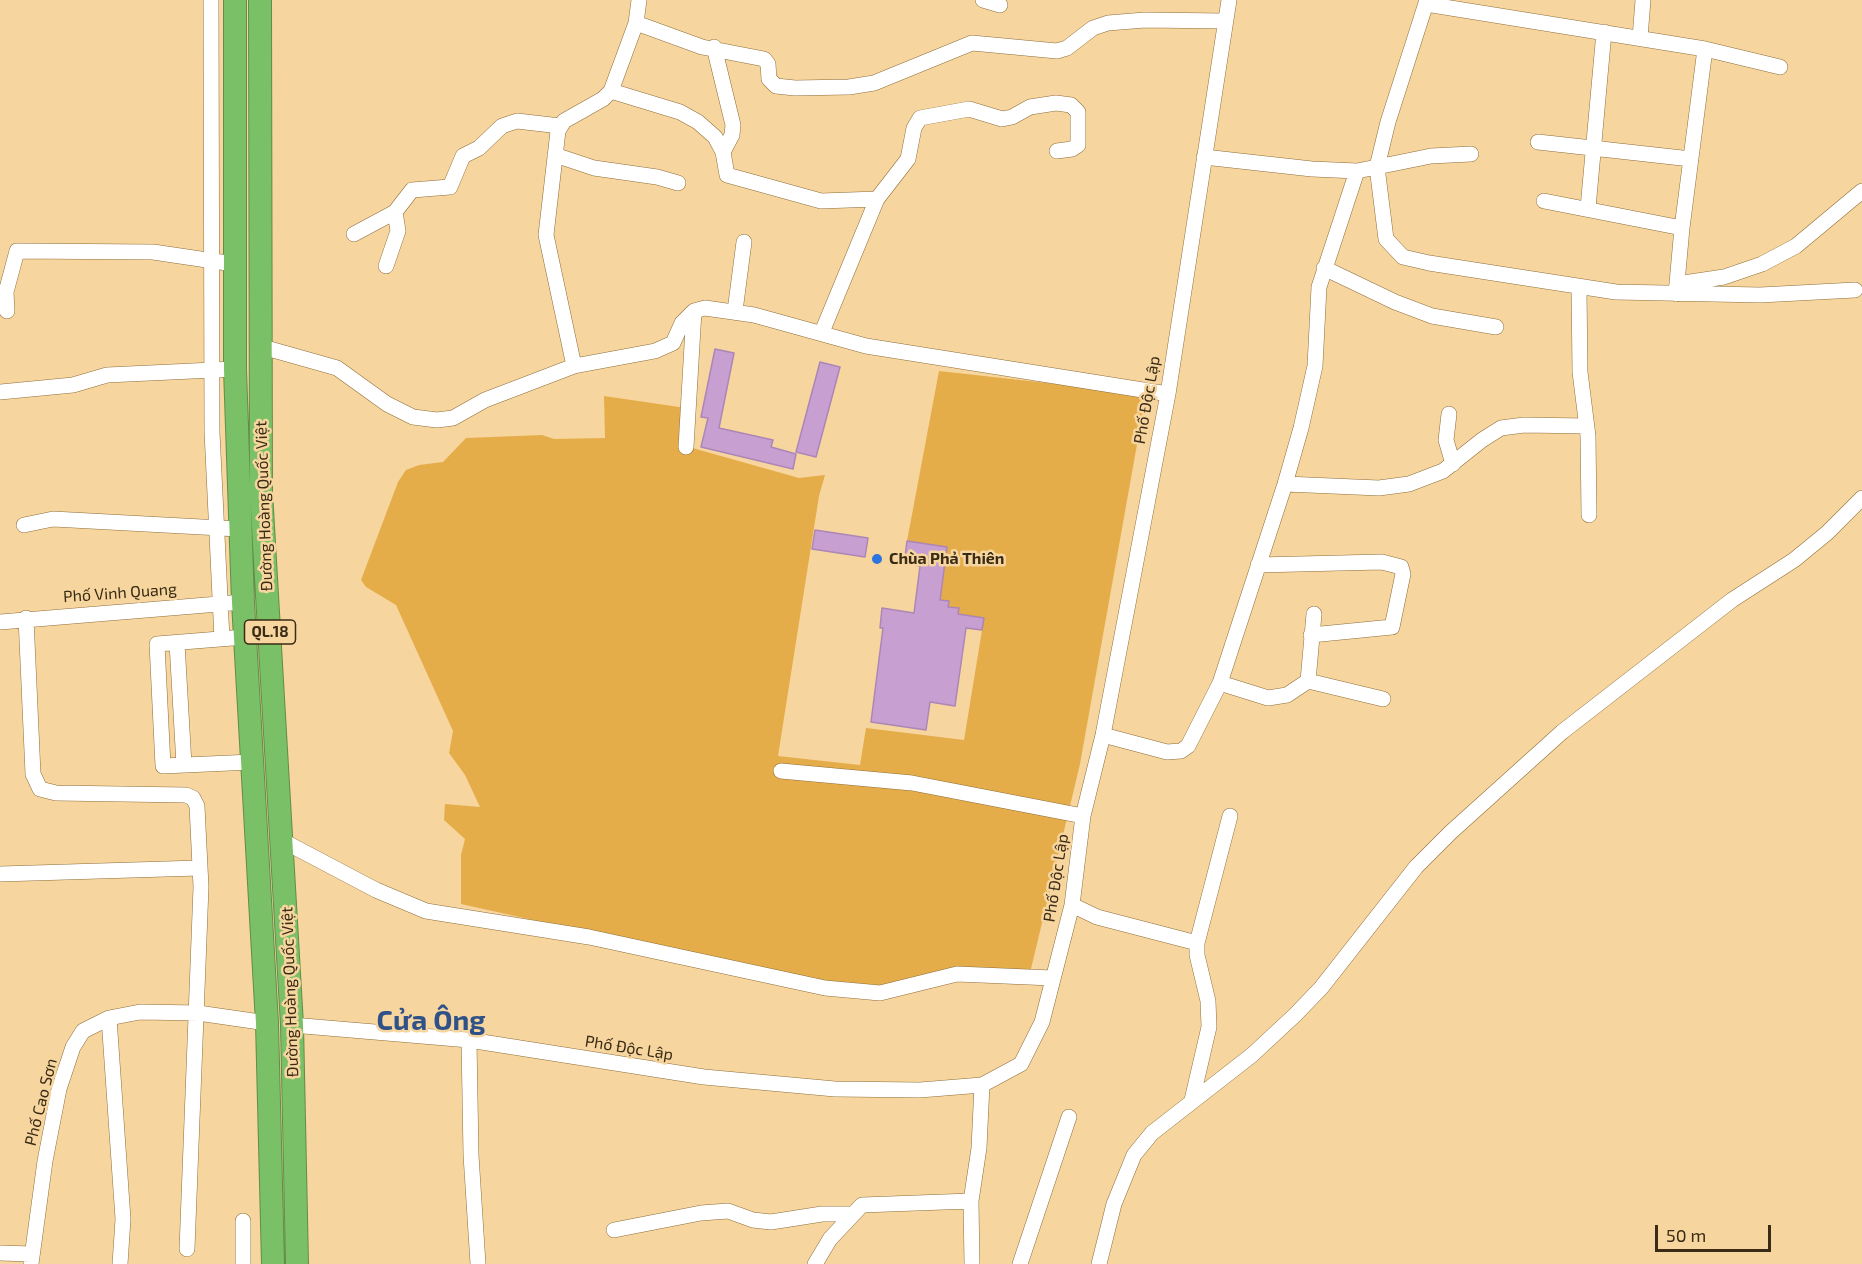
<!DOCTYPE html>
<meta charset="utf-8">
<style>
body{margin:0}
#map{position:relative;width:1862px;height:1264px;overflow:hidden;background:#f7d59e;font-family:"Exo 2",sans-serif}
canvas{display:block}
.scale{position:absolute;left:1655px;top:1225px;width:116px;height:27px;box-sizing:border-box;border:3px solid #392b15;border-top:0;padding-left:8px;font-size:18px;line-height:21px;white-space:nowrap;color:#392b15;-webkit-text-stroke:4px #f7d59e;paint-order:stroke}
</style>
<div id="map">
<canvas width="1862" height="1264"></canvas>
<div class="scale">50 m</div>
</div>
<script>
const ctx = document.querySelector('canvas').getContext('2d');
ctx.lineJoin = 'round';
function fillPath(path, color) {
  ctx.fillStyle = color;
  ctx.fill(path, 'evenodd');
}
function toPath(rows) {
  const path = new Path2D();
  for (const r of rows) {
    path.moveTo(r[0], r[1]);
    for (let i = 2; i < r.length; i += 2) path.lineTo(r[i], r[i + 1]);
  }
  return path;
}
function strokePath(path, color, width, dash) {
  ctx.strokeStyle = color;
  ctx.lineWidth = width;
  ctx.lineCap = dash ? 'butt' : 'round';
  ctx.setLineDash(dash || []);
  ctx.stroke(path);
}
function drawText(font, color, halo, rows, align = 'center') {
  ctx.font = font + ' "Exo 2",sans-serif';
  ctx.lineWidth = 5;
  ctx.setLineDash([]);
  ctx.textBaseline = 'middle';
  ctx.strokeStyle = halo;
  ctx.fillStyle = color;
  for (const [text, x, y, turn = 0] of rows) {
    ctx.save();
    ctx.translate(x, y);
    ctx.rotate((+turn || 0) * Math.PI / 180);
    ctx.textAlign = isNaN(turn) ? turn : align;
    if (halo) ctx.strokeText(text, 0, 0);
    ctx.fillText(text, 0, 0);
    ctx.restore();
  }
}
const green = toPath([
 [939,371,1146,394,1080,764,1030,973,882,987,845,985,731,964,461,904,461,855,465,839,444,820,445,804,480,807,465,775,449,753,453,731,396,605,366,587,361,580,398,482,406,470,419,465,443,462,466,438,542,435,554,439,605,438,604,396,686,408,689,447,799,478,825,475,819,496,778,756,860,765,866,728,964,740,984,618,958,614,958,608,948,607,940,600,946,548,907,541]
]);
const building = toPath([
 [715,349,734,353,719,428,773,440,771,447,796,454,793,469,701,447,708,418,701,417,715,349],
 [820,362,840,367,816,457,796,452,820,362],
 [815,530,868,538,865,557,812,549,815,530],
 [907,541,947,547,940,600,949,601,948,607,959,608,958,614,984,618,982,630,966,628,955,706,930,702,926,730,871,722,883,628,880,628,882,608,914,613,920,566,904,564,907,541]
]);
const minor = toPath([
 [211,0,212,432,222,639],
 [983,0,1000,5],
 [1426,4,1705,49,1780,67],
 [636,23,702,47,764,59,768,64,769,79,776,86,795,88,849,87,874,83,972,43,1057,51,1067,48,1093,28,1108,23,1145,20,1224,21],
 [1640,38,1643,0],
 [714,47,733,125,732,135,723,152,727,175,821,201,877,199],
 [611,91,680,112,698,122,715,137,723,152],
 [1538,142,1691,159],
 [555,155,594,168,657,177,678,183],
 [1204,157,1312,169,1357,171,1377,167,1386,239,1403,257,1429,263,1616,292,1760,295,1855,290],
 [1377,167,1388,122,1427,0],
 [1377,167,1431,156,1471,154],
 [1544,201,1682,228],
 [1588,208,1604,32],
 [354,234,395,212,412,190,450,187,463,156,479,148,502,126,517,121,560,126],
 [386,266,398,231,395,212],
 [1324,268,1395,302,1432,316,1496,327],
 [1677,284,1724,277,1762,264,1796,246,1862,191],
 [1579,288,1580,372,1588,436,1589,515],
 [1676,294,1682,228,1705,49],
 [7,311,6,292,17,251,153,252,234,264],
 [735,311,744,242],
 [822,332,877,199,908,159,914,128,920,118,969,109,1002,119,1012,117,1030,107,1056,103,1071,105,1078,112,1078,145,1072,149,1057,151],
 [259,346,337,368,387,404,413,417,437,420,453,418,485,400,574,366,655,351,673,343,682,323,694,311,705,308,754,315,866,346,1168,394],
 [574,366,546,235,558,131,564,121,603,99,611,91,636,23,639,0],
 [0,392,73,385,107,375,235,369],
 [1449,414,1446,440,1453,464],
 [686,447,694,311],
 [1285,484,1379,488,1409,484,1443,471,1482,440,1501,428,1524,425,1586,426],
 [24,525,53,519,239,529],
 [1258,565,1382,562,1401,567,1403,574,1392,627,1311,635],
 [26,618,33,774,40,789,56,793,186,795,193,798,197,806,201,887,187,1249],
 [0,622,243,602],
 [245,637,157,644,163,766,252,762],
 [177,643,184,765],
 [1308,681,1314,614],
 [1220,683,1268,698,1287,695,1308,681,1383,699],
 [1103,735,1167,752,1181,751,1188,746,1220,683,1285,484,1301,428,1315,366,1319,287,1357,171],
 [781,771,912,783,1083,816],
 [283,841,376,890,426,911,589,937,825,988,880,993,957,974,1052,978],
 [0,874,199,868],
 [1072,905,1097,917,1197,943],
 [109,1018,123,1219,120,1264],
 [292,1025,469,1040,704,1077,835,1089,920,1090,982,1085,1021,1064,1042,1022,1072,905,1083,816,1103,735,1168,394,1229,0],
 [469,1040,471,1155,478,1264],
 [1192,1100,1209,1027,1208,1001,1197,955,1197,943,1230,816],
 [614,1230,701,1213,728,1211,753,1220,771,1222,822,1214,852,1214],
 [0,1253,31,1254],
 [31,1264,45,1161,59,1089,73,1047,83,1031,109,1018,140,1012,198,1013,267,1023],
 [243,1264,243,1221],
 [815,1264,830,1239,862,1205,971,1201],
 [972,1264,971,1201,979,1148,982,1085],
 [1020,1264,1069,1117],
 [1099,1264,1114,1204,1134,1155,1152,1133,1252,1055,1295,1015,1321,988,1416,867,1451,832,1562,732,1732,600,1794,560,1827,533,1862,498]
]);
const highway = toPath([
 [235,0,235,369,243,602,267,1023,273,1264],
 [260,0,261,492,292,1025,297,1264]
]);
const markers = [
 [877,559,6,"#2c74e0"]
];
const shields = [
 [270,632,51]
];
const shieldNames = [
 ["QL.18",270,632]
];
const streetNames = [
 ["Phố Độc Lập",1147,400,-80],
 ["Đường Hoàng Quốc Việt",264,506,-92],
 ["Phố Vinh Quang",120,593,-4],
 ["Phố Độc Lập",1056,878,-81],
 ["Đường Hoàng Quốc Việt",290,992,-92],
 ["Phố Độc Lập",629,1048,9],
 ["Phố Cao Sơn",41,1102,-76]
];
const poiNames = [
 ["Chùa Phả Thiên",889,559]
];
const townNames = [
 ["Cửa Ông",431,1021]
];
fillPath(green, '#e5ad49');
fillPath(building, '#c7a0d1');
strokePath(building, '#ac86b6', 1.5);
strokePath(minor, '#8e6e3a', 16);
strokePath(highway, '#638c4a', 24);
strokePath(minor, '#fff', 15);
strokePath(highway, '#7ac066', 22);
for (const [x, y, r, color] of markers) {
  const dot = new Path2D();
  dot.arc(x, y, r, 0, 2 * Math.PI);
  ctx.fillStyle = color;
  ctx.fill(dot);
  strokePath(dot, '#f7d59e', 2);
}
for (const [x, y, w] of shields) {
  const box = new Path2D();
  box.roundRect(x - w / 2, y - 12, w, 24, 4.5);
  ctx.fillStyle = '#f7d59e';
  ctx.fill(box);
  strokePath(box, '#392b15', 1.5);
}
drawText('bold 15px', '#392b15', null, shieldNames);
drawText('16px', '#392b15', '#f7d59e', streetNames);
drawText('bold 16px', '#392b15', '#f7d59e', poiNames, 'left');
drawText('bold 28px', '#2e5188', '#f7d59e', townNames);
</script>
